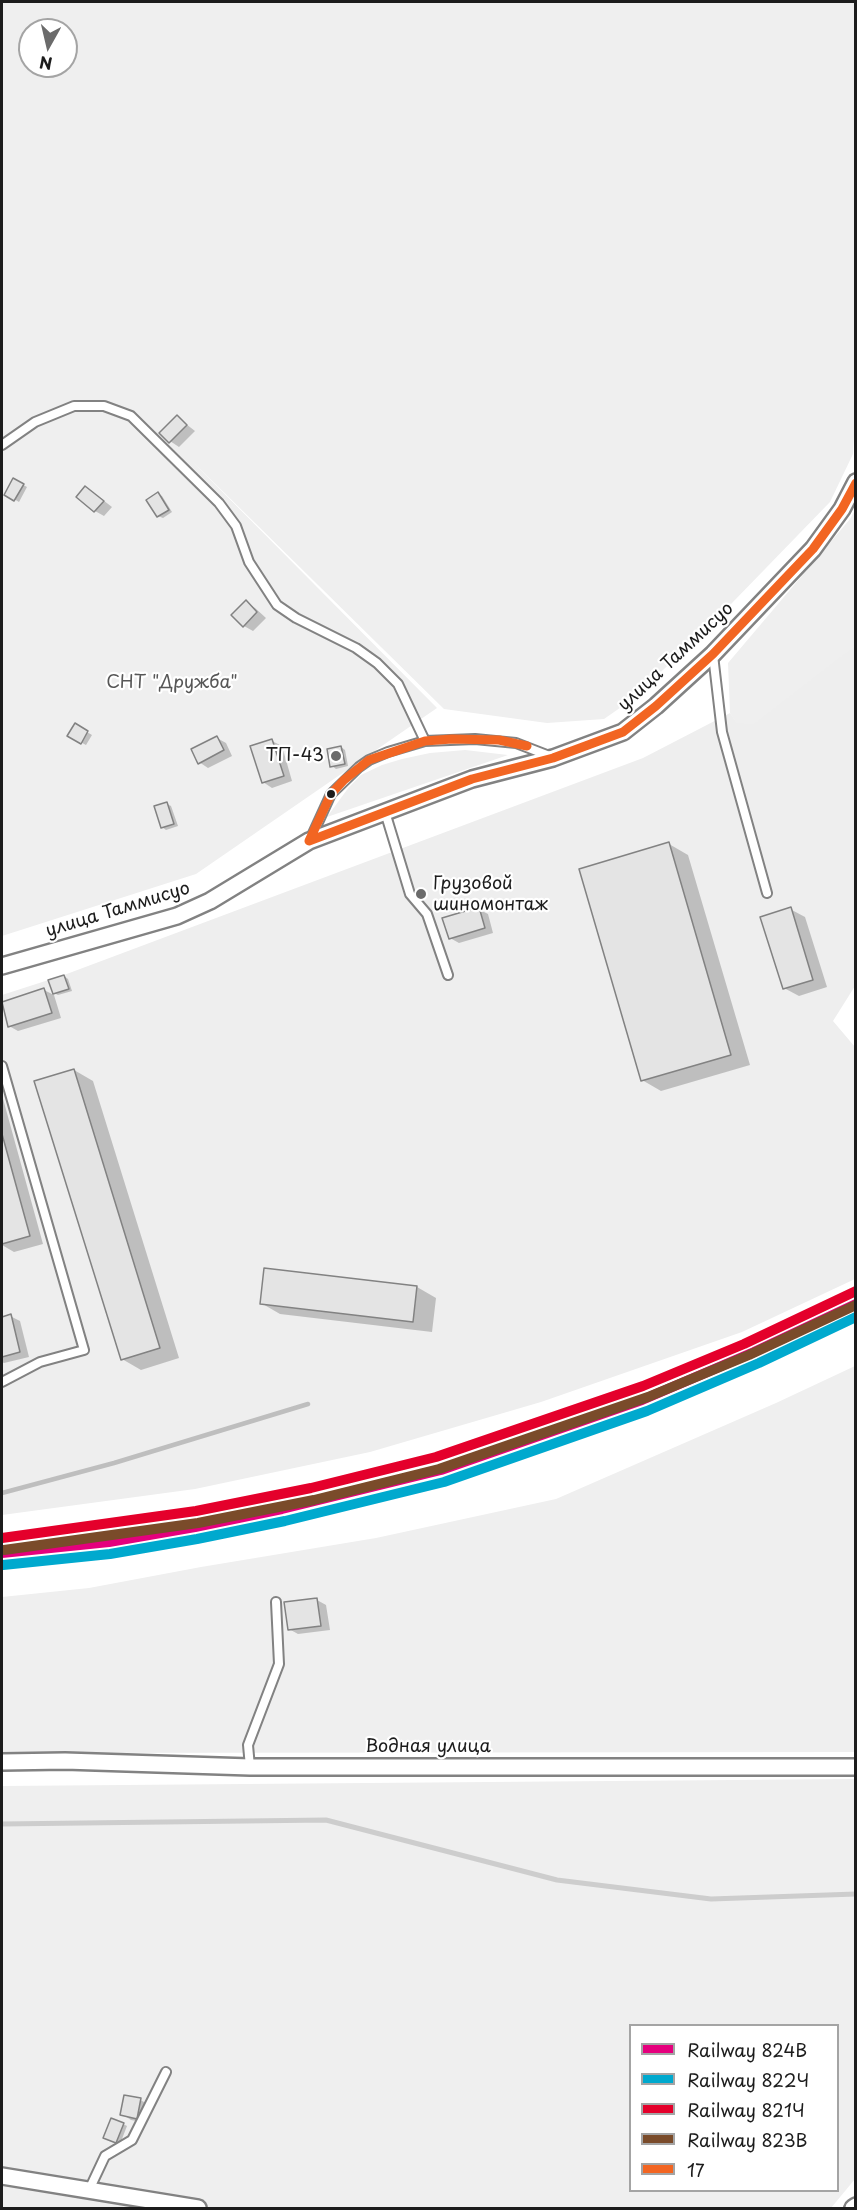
<!DOCTYPE html>
<meta charset="utf-8">
<style>
body{margin:0}
#map{position:relative;width:857px;height:2210px;overflow:hidden;background:#fff;font-family:"Playpen Sans",sans-serif}
canvas{display:block}
.frame{position:absolute;inset:0;border:3px solid #1c1c1c;pointer-events:none}
.legend{position:absolute;left:629px;top:2024px;width:210px;height:168px;box-sizing:border-box;background:#fff;border:2px solid #a4a4a4;margin:0;padding:8px 10px;list-style:none;font-size:18px;color:#1c1c1c}
.legend li{display:flex;align-items:center;gap:12px;height:30px}
.legend b{width:30px;border:2px solid #a4a4a4}
.north{position:absolute;left:18px;top:18px;width:60px;height:60px;box-sizing:border-box;background:#fff;border:2px solid #a4a4a4;border-radius:50%;rotate:188deg;font-size:16px;font-weight:700;line-height:24px;text-align:center;color:#1c1c1c}
.north::after{content:'';display:block;margin:auto;width:21px;height:27px;background:#6b6b6b;clip-path:polygon(50% 0,100% 100%,50% 72%,0 100%)}
</style>
<div id="map">
<canvas width="857" height="2210"></canvas>
<div class="frame"></div>
<ul class="legend">
<li><b style="height:8px;background:#e5007d"></b>Railway 824В</li>
<li><b style="height:8px;background:#00a9ce"></b>Railway 822Ч</li>
<li><b style="height:8px;background:#e4002b"></b>Railway 821Ч</li>
<li><b style="height:8px;background:#7a4b2a"></b>Railway 823В</li>
<li><b style="height:8px;background:#f26522"></b>17</li>
</ul>
<div class="north">N</div>
</div>
<script>
const ctx = document.querySelector('canvas').getContext('2d');
ctx.lineJoin = 'round';
function fillPath(path, color) {
  ctx.fillStyle = color;
  ctx.fill(path, 'evenodd');
}
function toPath(rows) {
  const path = new Path2D();
  for (const r of rows) {
    path.moveTo(r[0], r[1]);
    for (let i = 2; i < r.length; i += 2) path.lineTo(r[i], r[i + 1]);
  }
  return path;
}
function strokePath(path, color, width, dash) {
  ctx.strokeStyle = color;
  ctx.lineWidth = width;
  ctx.lineCap = dash ? 'butt' : 'round';
  ctx.setLineDash(dash || []);
  ctx.stroke(path);
}
function drawText(font, color, halo, rows, align = 'center') {
  ctx.font = font + ' "Playpen Sans",sans-serif';
  ctx.lineWidth = 4.5;
  ctx.setLineDash([]);
  ctx.textBaseline = 'middle';
  ctx.strokeStyle = halo;
  ctx.fillStyle = color;
  for (const [text, x, y, turn = 0] of rows) {
    ctx.save();
    ctx.translate(x, y);
    ctx.rotate((+turn || 0) * Math.PI / 180);
    ctx.textAlign = isNaN(turn) ? turn : align;
    if (halo) ctx.strokeText(text, 0, 0);
    ctx.fillText(text, 0, 0);
    ctx.restore();
  }
}
const built = toPath([
 [855,646,855,986,833,1021,855,1047,855,1279,742,1332,541,1402,370,1452,195,1489,2,1515,2,995,64,975,643,758,730,713,737,723]
]);
const green = toPath([
 [2,2,855,2,855,416,853,454,830,502,700,636,627,703,604,719,547,723,444,709,192,461,437,708,196,874,2,936],
 [30,30,66,30,66,66,30,66],
 [855,510,855,646,753,725,736,723,730,713,728,663,850,519],
 [465,750,508,755,327,817,349,787,361,775,382,765,402,759,430,753],
 [855,1366,855,1752,2,1753,2,1597,89,1588,201,1567,376,1538,556,1499,776,1403],
 [855,1779,855,2179,831,2208,2,2208,2,1786],
 [630,2026,838,2026,838,2190,630,2190]
]);
const shadow = toPath([
 [177,417,195,431,179,447,170,441],
 [14,480,27,487,19,502,6,494],
 [86,487,112,507,104,516,95,511],
 [158,494,162,496,172,512,163,518,158,516],
 [246,602,255,608,266,618,253,631,244,626],
 [75,725,92,735,86,745,69,736],
 [217,738,226,743,232,756,208,768,199,762],
 [272,741,282,746,292,781,272,788,263,782],
 [341,747,345,750,348,766,336,769,332,766],
 [167,804,171,806,178,826,166,830,162,827],
 [669,844,688,855,750,1065,661,1091,642,1080],
 [478,909,488,914,493,933,459,943,450,938],
 [790,909,805,917,827,987,799,996,784,988],
 [64,976,68,979,72,991,58,995,54,993],
 [44,990,54,995,61,1018,18,1031,9,1026,2,1003],
 [74,1070,93,1081,179,1358,141,1370,122,1359],
 [2,1095,43,1244,14,1252,2,1245],
 [417,1287,436,1298,432,1332,280,1314,261,1303],
 [10,1316,20,1321,29,1357,4,1363,2,1362,2,1318],
 [317,1600,326,1605,330,1630,298,1634,289,1629],
 [140,2100,150,2105,146,2123,131,2120,122,2114],
 [123,2124,127,2126,120,2144,109,2139]
]);
const stream = toPath([
 [2,1824,326,1820,557,1880,711,1899,856,1894]
]);
const building = toPath([
 [177,415,187,425,169,443,159,433,177,415],
 [13,478,24,484,14,501,4,495,13,478],
 [85,486,104,501,94,512,76,497,85,486],
 [158,492,169,510,157,517,146,500,158,492],
 [246,600,257,612,243,627,231,615,246,600],
 [75,723,88,731,81,744,67,736,75,723],
 [217,736,224,750,198,764,191,749,217,736],
 [272,739,284,776,262,783,250,746,272,739],
 [341,746,345,764,330,767,327,749,341,746],
 [167,802,174,824,161,828,154,806,167,802],
 [669,842,731,1055,641,1081,579,869,669,842],
 [479,907,485,928,449,939,442,918,479,907],
 [791,907,813,980,783,989,760,917,791,907],
 [64,975,69,989,53,994,48,980,64,975],
 [44,988,52,1013,8,1027,2,1002,44,988],
 [74,1069,160,1348,121,1360,34,1081,74,1069],
 [2,1134,30,1236,2,1244,2,1134],
 [264,1268,417,1286,413,1322,260,1304,264,1268],
 [11,1314,20,1352,2,1357,2,1317,11,1314],
 [317,1598,321,1626,288,1630,284,1602,317,1598],
 [124,2095,141,2098,137,2119,120,2115,124,2095],
 [111,2118,124,2123,116,2143,103,2138,111,2118]
]);
const lane = toPath([
 [2,445,35,422,74,406,104,406,131,416,219,503,236,526,249,562,277,605,296,618,356,648,377,663,398,684,425,741],
 [713,655,722,732,767,893],
 [385,812,410,894,427,914,448,975],
 [310,840,331,794,359,767,369,760,388,752,425,741,475,739,516,743,552,757],
 [2,1066,84,1350,40,1362,2,1382],
 [250,1767,248,1745,279,1664,276,1602],
 [89,2190,105,2156,132,2140,166,2072]
]);
const street = toPath([
 [2,966,177,916,210,901,309,841,472,779,553,758,623,732,656,706,713,654,813,549,842,509,856,482],
 [2,1762,65,1761,250,1767,856,1767],
 [2,2176,198,2208],
 [853,2208,856,2206]
]);
const rail = toPath([
 [2,1493,114,1463,308,1404]
]);
const bus1 = toPath([
 [309,841,472,779,553,758,623,732,656,706,713,654,813,549,842,509,856,483],
 [309,841,331,794,344,780,369,760,425,741,452,739,499,740,527,746]
]);
const rail1 = toPath([
 [2,1553,109,1542,195,1527,282,1509,441,1470,642,1400,754,1352,856,1304]
]);
const rail2 = toPath([
 [3,1565,110,1554,197,1539,285,1521,444,1482,647,1411,759,1363,856,1317]
]);
const rail3 = toPath([
 [2,1538,196,1511,311,1488,436,1457,643,1386,744,1344,856,1291]
]);
const rail4 = toPath([
 [4,1550,198,1523,314,1500,439,1469,648,1397,749,1355,856,1305]
]);
const markers = [
 [336,756,6,"#6b6b6b"],
 [331,794,5,"#1c1c1c"],
 [421,894,6,"#6b6b6b"]
];
const streetNames = [
 ["улица Таммисуо",676,657,-43],
 ["улица Таммисуо",118,910,-17],
 ["Водная улица",428,1747]
];
const parkNames = [
 ["СНТ \"Дружба\"",172,683]
];
const poiNames = [
 ["ТП-43",324,756],
 ["Грузовой",433,884,"left"],
 ["шиномонтаж",433,905,"left"]
];
fillPath(built, '#eee');
fillPath(green, '#efefef');
fillPath(shadow, '#0003');
strokePath(stream, '#cdcdcd', 5);
fillPath(building, '#e4e4e4');
strokePath(building, '#828282', 1.5);
strokePath(lane, '#828282', 12);
strokePath(street, '#828282', 20);
strokePath(lane, '#fff', 8);
strokePath(street, '#fff', 15);
strokePath(rail, '#bebebe', 4.5);
strokePath(bus1, '#f26522', 9);
strokePath(rail1, '#e5007d', 10);
strokePath(rail2, '#00a9ce', 10);
strokePath(rail3, '#e4002b', 10);
strokePath(rail4, '#7a4b2a', 10);
for (const [x, y, r, color] of markers) {
  const dot = new Path2D();
  dot.arc(x, y, r, 0, 2 * Math.PI);
  ctx.fillStyle = color;
  ctx.fill(dot);
  strokePath(dot, '#fff', 2);
}
drawText('18px', '#1c1c1c', '#fff', streetNames);
drawText('18px', '#575757', '#fff', parkNames);
drawText('18px', '#1c1c1c', '#fff', poiNames, 'right');
</script>
